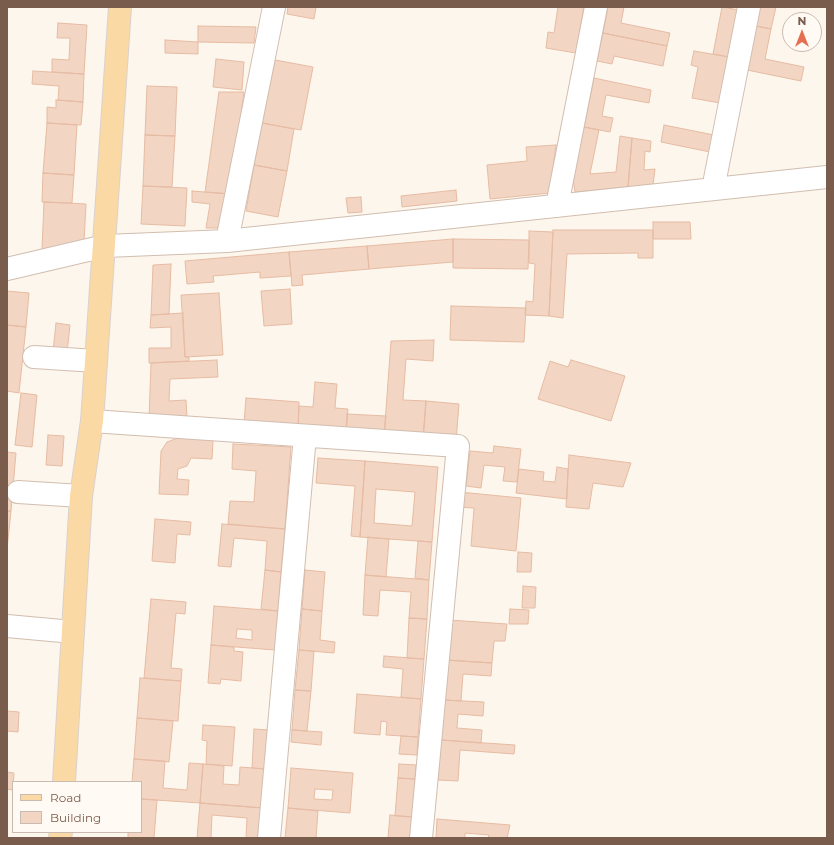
<!DOCTYPE html>
<style>
body{margin:0}
#map{position:relative;width:834px;height:845px;overflow:hidden;background:#fdf6ec;font-family:Montserrat,sans-serif}
canvas{display:block}
.frame{position:absolute;inset:0;border:8px solid #7a5c4d;pointer-events:none}
.legend{position:absolute;left:12px;top:781px;width:130px;height:52px;box-sizing:border-box;background:#fffaf3;border:1px solid #cabbb1;margin:0;padding:5px 7px;list-style:none;font-size:12px;color:#7a5c4d}
.legend li{display:flex;align-items:center;gap:8px;height:20px}
.legend b{width:20px;border:1px solid #cabbb1}
.north{position:absolute;left:782px;top:12px;width:40px;height:40px;box-sizing:border-box;background:#fffaf3;border:1px solid #cabbb1;border-radius:50%;rotate:0deg;font-size:11px;font-weight:700;line-height:16px;text-align:center;color:#7a5c4d}
.north::after{content:'';display:block;margin:auto;width:14px;height:18px;background:#e76f51;clip-path:polygon(50% 0,100% 100%,50% 72%,0 100%)}
</style>
<div id="map">
<canvas width="834" height="845"></canvas>
<div class="frame"></div>
<ul class="legend">
<li><b style="height:5px;background:#fbd9a5"></b>Road</li>
<li><b style="height:11px;background:#f3d5c3"></b>Building</li>
</ul>
<div class="north">N</div>
</div>
<script>
const ctx = document.querySelector('canvas').getContext('2d');
ctx.lineJoin = 'round';
function fillPath(path, color) {
  ctx.fillStyle = color;
  ctx.fill(path, 'evenodd');
}
function toPath(rows) {
  const path = new Path2D();
  for (const r of rows) {
    path.moveTo(r[0], r[1]);
    for (let i = 2; i < r.length; i += 2) path.lineTo(r[i], r[i + 1]);
  }
  return path;
}
function strokePath(path, color, width, dash) {
  ctx.strokeStyle = color;
  ctx.lineWidth = width;
  ctx.lineCap = dash ? 'butt' : 'round';
  ctx.setLineDash(dash || []);
  ctx.stroke(path);
}
const building = toPath([
 [288,7,316,7,314,19,287,14,288,7],
 [558,7,584,7,576,53,546,48,548,32,554,33,558,7],
 [608,7,624,7,621,23,670,33,667,46,603,33,608,7],
 [722,7,739,10,729,57,713,54,722,7],
 [760,7,776,7,771,29,756,26,760,7],
 [58,23,87,25,84,74,52,72,52,59,69,60,70,38,57,38,58,23],
 [198,26,256,27,254,43,198,42,198,26],
 [756,26,771,29,765,59,804,67,801,81,747,70,756,26],
 [603,33,667,46,663,66,614,56,612,64,597,61,603,33],
 [165,40,198,42,198,54,165,53,165,40],
 [694,51,729,57,720,103,692,98,698,67,691,65,694,51],
 [216,59,244,62,242,90,213,87,216,59],
 [275,60,313,67,301,130,262,123,275,60],
 [33,71,84,74,83,102,58,100,59,86,32,84,33,71],
 [594,78,651,90,649,103,606,95,602,116,613,118,610,132,584,127,594,78],
 [147,86,177,87,175,136,145,135,147,86],
 [219,92,244,92,230,194,205,192,219,92],
 [56,100,83,102,81,125,47,123,47,107,56,108,56,100],
 [47,123,77,125,74,175,43,173,47,123],
 [262,123,294,129,287,171,254,165,262,123],
 [664,125,714,135,710,152,661,142,664,125],
 [584,127,599,130,590,174,616,172,620,136,632,138,628,187,575,192,573,179,584,127],
 [145,135,175,136,172,187,143,186,145,135],
 [632,138,651,141,650,152,645,151,644,170,655,169,653,185,628,187,632,138],
 [556,145,550,193,490,199,487,165,527,161,526,147,556,145],
 [254,165,287,171,278,217,246,211,254,165],
 [43,173,74,175,72,203,42,202,43,173],
 [143,186,187,188,185,226,141,224,143,186],
 [456,190,457,201,402,207,401,196,456,190],
 [192,191,230,194,224,228,206,228,210,204,192,202,192,191],
 [361,197,362,212,348,213,346,198,361,197],
 [44,202,86,204,84,242,42,249,44,202],
 [653,222,690,222,691,239,653,239,653,222],
 [553,230,653,230,653,258,638,258,638,253,567,254,563,318,549,316,553,230],
 [529,231,553,232,549,316,525,315,526,301,533,302,535,264,529,263,529,231],
 [453,239,453,262,369,269,367,246,453,239],
 [453,239,529,240,528,269,453,268,453,239],
 [367,246,369,269,302,275,303,285,292,286,289,252,367,246],
 [289,252,291,276,260,278,260,272,213,276,214,282,187,284,185,261,289,252],
 [171,264,169,314,151,315,153,265,171,264],
 [290,289,292,324,264,326,261,291,290,289],
 [7,291,29,293,26,327,7,325,7,291],
 [219,293,223,355,185,357,181,295,219,293],
 [451,306,526,308,524,342,450,340,451,306],
 [183,313,185,357,189,357,189,361,149,363,149,348,171,348,171,327,150,328,151,315,183,313],
 [56,323,70,325,67,353,53,352,56,323],
 [7,325,26,327,19,393,7,391,7,325],
 [434,340,433,361,406,359,403,400,426,401,423,439,384,437,391,341,434,340],
 [217,360,218,377,170,379,169,401,186,400,187,417,149,419,151,363,217,360],
 [571,360,625,376,611,421,538,399,550,361,568,367,571,360],
 [315,382,337,384,335,408,348,409,346,434,298,430,299,406,313,407,315,382],
 [21,393,37,395,32,447,15,445,21,393],
 [246,398,299,402,298,427,244,423,246,398],
 [426,401,459,404,456,442,423,439,426,401],
 [347,414,386,416,384,437,346,434,347,414],
 [48,435,64,436,62,466,46,465,48,435],
 [178,438,213,440,212,459,191,458,187,466,178,469,177,479,189,480,188,495,159,494,161,451,167,442,178,438],
 [233,444,291,447,285,529,228,524,230,501,254,502,256,471,232,469,233,444],
 [494,446,521,449,517,482,503,481,505,467,484,465,481,488,466,486,470,451,493,453,494,446],
 [7,452,16,453,11,511,7,511,7,452],
 [569,455,631,463,623,487,593,483,589,509,566,507,569,455],
 [318,458,365,461,360,537,351,536,355,486,316,483,318,458],
 [365,461,438,467,432,542,360,537,365,461],
 [376,489,415,492,412,526,374,523,376,489],
 [557,467,568,469,567,499,516,493,519,469,544,472,543,481,555,482,557,467],
 [459,492,521,498,516,551,471,546,474,508,458,507,459,492],
 [7,511,11,511,7,549,7,511],
 [155,519,191,522,190,535,177,534,175,563,152,561,155,519],
 [222,524,285,529,281,572,265,570,267,541,234,538,231,567,218,566,222,524],
 [368,537,389,539,386,577,365,575,368,537],
 [418,541,432,542,429,580,415,578,418,541],
 [518,552,532,553,531,572,517,572,518,552],
 [265,570,281,572,278,611,261,609,265,570],
 [305,570,325,572,322,611,302,609,305,570],
 [365,575,429,580,427,619,409,618,411,592,380,590,378,616,363,615,365,575],
 [523,586,536,587,535,608,522,608,523,586],
 [151,599,186,602,185,614,176,613,171,668,182,669,181,681,144,678,151,599],
 [214,606,278,611,275,650,211,645,214,606],
 [237,629,252,630,252,640,236,638,237,629],
 [302,609,322,611,320,640,335,642,334,653,299,650,302,609],
 [510,609,529,610,528,624,509,624,510,609],
 [409,618,427,619,424,659,407,658,409,618],
 [449,620,507,624,505,641,494,641,492,663,446,660,449,620],
 [211,645,234,647,234,651,243,652,241,681,221,679,220,684,208,683,211,645],
 [299,650,314,651,311,691,295,690,299,650],
 [384,656,424,659,421,699,401,697,403,669,383,667,384,656],
 [446,660,492,663,491,676,463,674,461,701,444,700,446,660],
 [140,678,181,681,178,721,137,718,140,678],
 [295,690,311,691,307,731,292,730,295,690],
 [357,694,421,699,418,737,386,735,387,722,381,721,380,735,354,733,357,694],
 [444,700,484,702,483,716,458,714,457,728,482,730,481,743,441,740,444,700],
 [7,711,19,712,18,732,7,731,7,711],
 [137,718,173,721,169,762,134,759,137,718],
 [203,725,235,727,232,766,206,764,207,741,202,740,203,725],
 [254,729,269,730,266,769,252,768,254,729],
 [292,730,322,732,321,745,291,742,292,730],
 [401,736,418,737,417,755,399,754,401,736],
 [441,740,515,745,514,754,460,750,458,781,438,780,441,740],
 [134,759,165,761,163,788,187,790,189,763,203,764,200,803,141,799,141,782,132,782,134,759],
 [203,764,224,766,223,784,239,785,240,767,266,769,263,808,200,803,203,764],
 [399,764,416,765,415,779,398,778,399,764],
 [291,768,353,773,350,813,288,808,291,768],
 [315,789,333,790,332,800,314,799,315,789],
 [7,772,14,773,13,790,7,789,7,772],
 [398,778,415,779,413,817,395,816,398,778],
 [141,799,157,800,154,838,128,838,128,832,141,832,141,799],
 [200,803,263,808,261,838,246,838,247,818,212,815,211,838,197,838,200,803],
 [288,808,318,811,316,838,285,838,288,808],
 [390,815,413,817,411,838,388,838,390,815],
 [437,819,510,825,507,838,488,838,489,835,465,833,465,838,436,838,437,819]
]);
const minor = toPath([
 [713,189,749,7],
 [557,206,596,7],
 [227,241,274,7],
 [7,269,105,246,227,241,827,177],
 [34,357,96,361],
 [92,421,458,446,421,838],
 [18,492,81,496],
 [7,626,73,632],
 [269,838,305,436]
]);
const major = toPath([
 [64,782,81,496,92,421,120,7],
 [60,838,61,832]
]);
fillPath(building, '#f3d5c3');
strokePath(building, '#e6bba3', 1);
strokePath(minor, '#d1beb0', 24);
strokePath(major, '#dad1cd', 24);
strokePath(minor, '#fff', 22);
strokePath(major, '#fbd9a5', 22);
</script>
